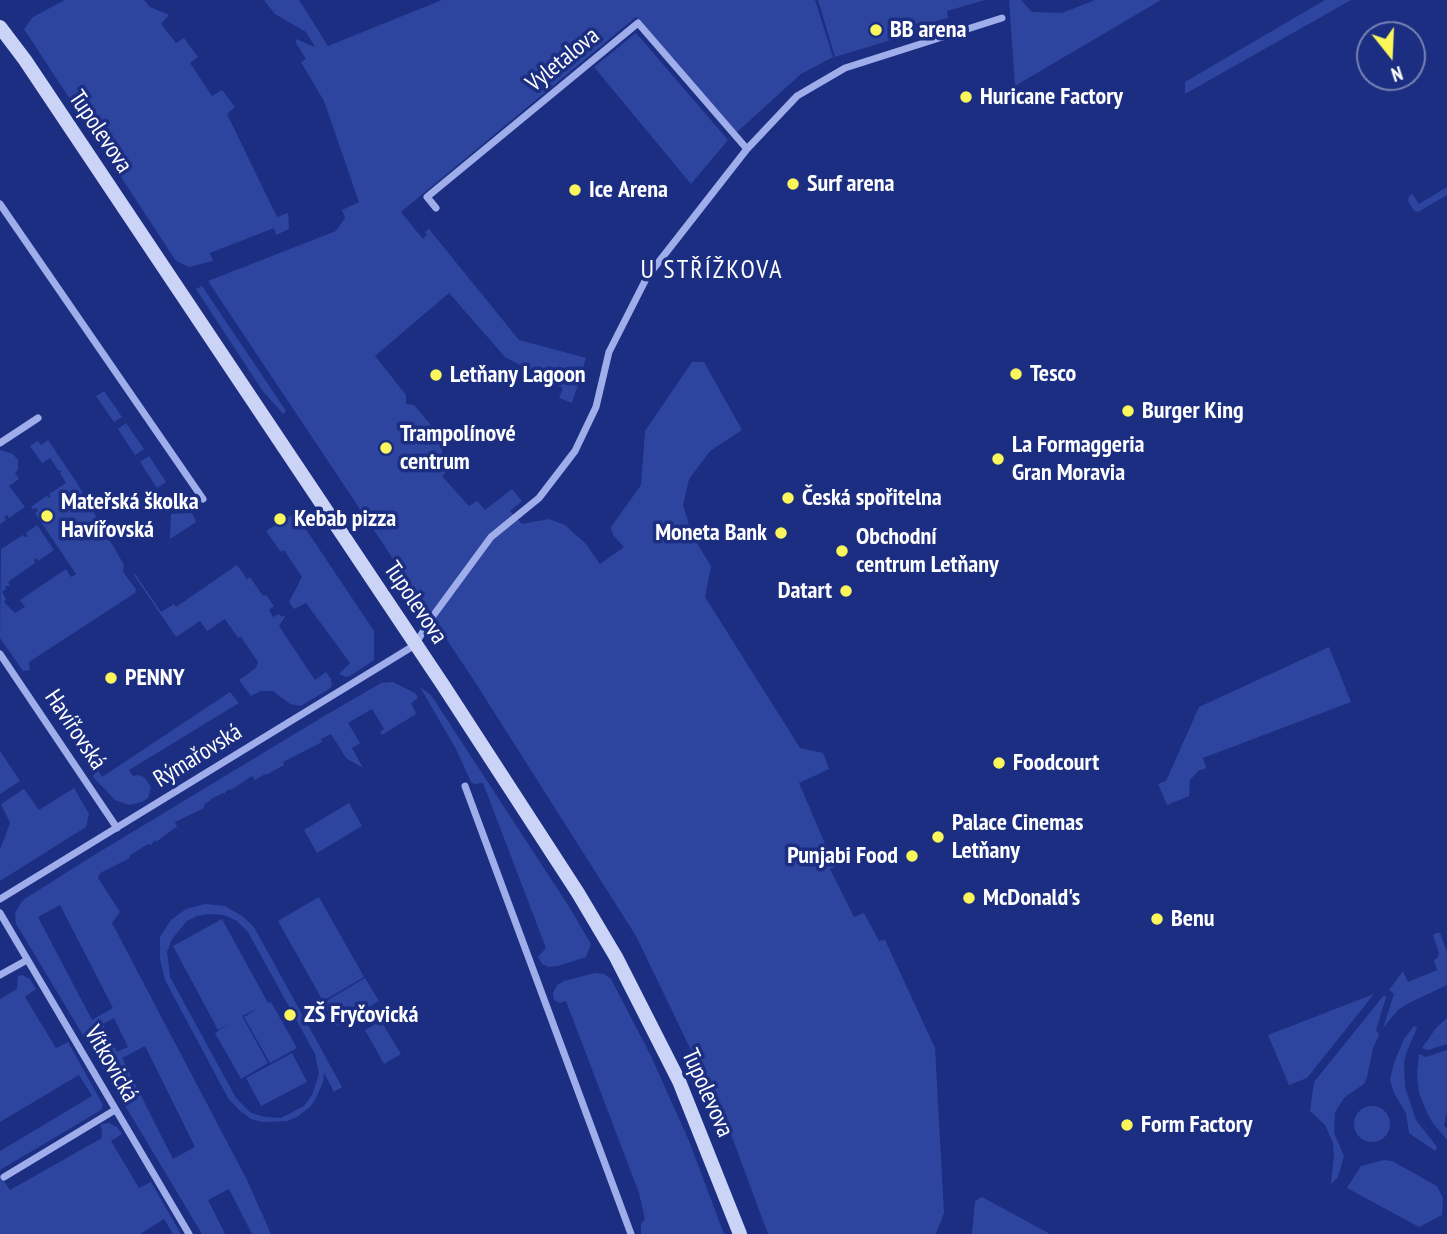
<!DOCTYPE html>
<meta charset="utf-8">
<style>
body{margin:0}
#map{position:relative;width:1447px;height:1234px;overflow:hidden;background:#1b2e81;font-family:"PT Sans Narrow",sans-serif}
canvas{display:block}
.north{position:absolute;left:1356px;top:21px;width:70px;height:70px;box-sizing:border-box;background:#1b2e81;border:2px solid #7682b3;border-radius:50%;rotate:162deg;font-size:19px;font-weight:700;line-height:28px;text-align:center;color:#fff}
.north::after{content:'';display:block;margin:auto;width:24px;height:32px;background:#fbf65c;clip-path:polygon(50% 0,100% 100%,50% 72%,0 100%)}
</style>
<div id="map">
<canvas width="1447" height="1234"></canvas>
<div class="north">N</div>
</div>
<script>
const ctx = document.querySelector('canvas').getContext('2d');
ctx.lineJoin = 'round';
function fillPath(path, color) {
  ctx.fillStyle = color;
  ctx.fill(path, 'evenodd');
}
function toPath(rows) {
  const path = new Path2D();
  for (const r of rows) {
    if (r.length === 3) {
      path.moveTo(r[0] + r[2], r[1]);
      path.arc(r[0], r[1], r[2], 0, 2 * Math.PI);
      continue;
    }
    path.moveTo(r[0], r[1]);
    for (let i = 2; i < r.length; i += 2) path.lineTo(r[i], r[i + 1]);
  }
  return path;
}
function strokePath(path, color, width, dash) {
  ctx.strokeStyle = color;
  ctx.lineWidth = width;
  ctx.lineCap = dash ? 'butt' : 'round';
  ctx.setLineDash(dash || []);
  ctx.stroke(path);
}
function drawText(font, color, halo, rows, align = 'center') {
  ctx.font = font + ' "PT Sans Narrow",sans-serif';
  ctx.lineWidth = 7;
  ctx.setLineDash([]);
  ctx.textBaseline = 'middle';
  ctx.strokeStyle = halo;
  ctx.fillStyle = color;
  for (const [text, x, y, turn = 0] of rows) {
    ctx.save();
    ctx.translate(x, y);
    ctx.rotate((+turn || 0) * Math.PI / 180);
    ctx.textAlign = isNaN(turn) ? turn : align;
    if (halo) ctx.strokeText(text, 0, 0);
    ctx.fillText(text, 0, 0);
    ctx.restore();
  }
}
const green = toPath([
 [65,0,144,0,150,7,169,15,161,24,176,43,184,38,198,57,190,63,212,96,222,90,235,107,227,114,277,217,288,213,289,229,276,235,274,228,210,253,213,261,189,267,176,261,24,29,33,17],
 [264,0,299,0,328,46,442,0,815,0,833,57,801,74,737,132,636,17,401,212,423,239,427,235,425,232,429,229,519,340,586,358,572,403,559,398,563,388,505,357,449,293,375,356,406,395,406,404,414,405,442,438,442,459,450,468,442,476,469,506,477,501,485,510,512,489,522,501,510,511,522,524,549,519,565,525,586,544,600,564,624,547,613,535,611,527,641,485,645,431,692,362,704,362,742,430,710,451,689,479,683,505,693,537,711,566,705,597,800,748,823,753,829,769,799,783,835,867,830,869,854,917,864,913,879,941,885,940,935,1048,944,1213,936,1234,768,1234,729,1129,636,936,475,682,208,281,336,231,345,218,342,210,359,202,324,101,301,62,306,59,296,43,296,39,315,47,306,32,275,14],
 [818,0,985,0,947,11,948,18,936,21,937,26,835,57],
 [1009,0,1021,0,1032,12,1062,13,1095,0,1161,0,1015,86],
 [1325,0,1351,0,1185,94,1185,82],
 [636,33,728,140,691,184,594,67],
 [1447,187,1447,195,1418,212,1414,211,1408,201,1409,196,1412,194,1419,204],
 [202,286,286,411,283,414,262,390,196,289],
 [104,391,122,417,114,422,96,396],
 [126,423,144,449,135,455,118,429],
 [48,440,77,483,124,565,123,571,128,579,136,589,135,593,29,662,30,670,23,671,0,638,1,549,23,535,25,537,28,537,26,533,37,525,54,550,38,561,37,558,34,560,35,563,8,582,10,586,5,586,6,589,2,592,6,599,4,602,15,613,25,607,20,600,66,569,71,577,76,574,35,513,38,511,36,508,33,509,31,507,46,496,51,498,49,494,66,483,60,473,62,471,58,470,50,458,42,463,30,446,38,441,41,445],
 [0,450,13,454,18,460,18,470,15,473,19,479,9,486,25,507,9,518,7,515,4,517,6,520,0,524],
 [149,456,166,482,157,488,140,462],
 [192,513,196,522,170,539,171,514],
 [295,513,374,631,374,660,350,676,346,677,339,674,350,663,306,603,294,609,289,602,302,577,284,550,281,552,266,531],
 [237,565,247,579,250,577,263,596,266,595,274,606,269,610,273,617,279,614,282,617,286,615,279,626,315,680,326,672,331,679,332,686,329,689,301,706,290,704,273,691,261,691,251,696,239,680,256,668,258,662,241,637,238,638,225,619,207,631,200,621,176,637,134,575,135,574,161,612,174,604,176,607],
 [1329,647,1351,702,1203,758,1206,768,1198,771,1190,780,1189,796,1167,805,1158,784,1166,781,1199,707],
 [393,682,415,693,418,698,411,703,416,714,382,735,380,732,384,729,372,709,348,723,360,743,352,748,363,768,346,758,331,734,321,739,322,742,283,762,284,765,266,775,265,774,255,780,252,776,231,790,230,789,225,792,225,794,223,793,213,798,204,805,204,808,175,822,178,829,176,827,156,842,155,840,151,845,148,844,129,856,130,858,100,873,98,878,120,912,112,923,247,1180,271,1234,252,1234,229,1189,208,1200,225,1234,202,1234,20,930,16,924,15,913,23,900,91,857,321,718,381,683],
 [60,905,113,1008,92,1020,38,917],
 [114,1018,128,1047,117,1052,103,1024],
 [145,1046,195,1147,173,1159,122,1058],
 [420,687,431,695,568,905,591,944,586,957,558,966,549,967,542,964,538,957,546,948,483,783,474,784,471,782,456,749],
 [230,692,239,703,129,770,133,776,138,775,144,777,151,787,148,798,142,802,129,805,115,800,93,777,96,767,102,777],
 [0,751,20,781,0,794],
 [74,788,89,814,86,827,0,881,0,850,10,823,1,804,24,789,39,810],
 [349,803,362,826,317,853,304,830],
 [319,897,364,977,323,1001,278,921],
 [205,904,225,906,242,916,254,927,342,1087,334,1092,324,1073,323,1082,315,1100,310,1107,297,1117,287,1121,262,1122,251,1119,239,1110,228,1098,165,980,160,959,160,937,171,920,186,909],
 [208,914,224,915,237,921,248,932,315,1054,319,1074,312,1095,304,1106,281,1118,266,1117,251,1113,236,1098,170,977,167,952,172,939,187,921,197,916],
 [222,919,268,1003,271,1002,297,1048,270,1063,244,1017,257,1009,242,1016,268,1063,241,1079,215,1033,230,1023,218,1030,173,946],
 [1436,933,1440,933,1447,952,1447,985,1409,1003,1398,1010,1383,1028,1394,994,1389,990,1403,971,1408,982,1437,970,1434,960,1438,957,1439,953,1433,935],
 [595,973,604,974,611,979,651,1056,689,1141,724,1234,641,1234,641,1224,645,1219,639,1193,566,1001,560,1003,554,1000,553,993,557,985,564,981],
 [22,975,30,979,36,989,25,997,56,1048,68,1042,103,1105,101,1110,0,1170,0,1151,92,1096,79,1075,0,1122,0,999,17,989,18,976],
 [365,978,379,1001,337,1026,323,1003],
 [1374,994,1307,1078,1289,1085,1268,1035],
 [1384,995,1386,997,1376,1030,1379,1035,1373,1048,1367,1077,1364,1084,1345,1097,1335,1112,1334,1133,1344,1156,1338,1177,1331,1184,1334,1155,1333,1143,1325,1125,1310,1111,1314,1082],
 [1447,1018,1447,1044,1428,1050,1422,1048,1436,1028],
 [381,1021,401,1054,384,1064,365,1030],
 [1414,1026,1417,1028,1407,1051,1404,1062,1405,1087,1416,1120,1437,1147,1435,1151,1409,1133,1406,1113,1394,1093,1390,1080,1394,1063,1404,1039],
 [1447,1050,1447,1111,1444,1126,1447,1128,1447,1140,1432,1122,1426,1110,1419,1093,1417,1074,1419,1054,1426,1057],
 [292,1053,307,1082,261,1106,246,1078],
 [1372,1124,18],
 [109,1123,117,1127,122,1134,111,1141,139,1188,151,1182,181,1234,173,1234,164,1219,140,1234,0,1234,0,1175,10,1190,102,1138,101,1124],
 [1384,1160,1392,1161,1437,1186,1443,1198,1442,1215,1419,1227,1347,1188,1361,1166],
 [982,1197,1050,1234,972,1234,975,1201]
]);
const minor = toPath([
 [0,204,203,499],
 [436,208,427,197,638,23,747,149],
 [0,443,38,418],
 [0,654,117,828],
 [465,786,631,1234],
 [0,899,415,645,430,620,491,537,539,498,575,451,596,407,609,352,647,277,747,149,797,96,845,68,1002,18],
 [0,913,189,1234],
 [0,975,27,960],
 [4,1177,115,1110]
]);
const secondary = toPath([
 [0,27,25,60,443,685,578,893,616,957,679,1081,740,1234]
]);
const markers = [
 [876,30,7,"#fbf65c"],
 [966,97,7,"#fbf65c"],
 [793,184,7,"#fbf65c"],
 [575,190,7,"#fbf65c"],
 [1016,374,7,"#fbf65c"],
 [436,375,7,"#fbf65c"],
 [1128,411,7,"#fbf65c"],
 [386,448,7,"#fbf65c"],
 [998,459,7,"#fbf65c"],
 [788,498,7,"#fbf65c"],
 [47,516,7,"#fbf65c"],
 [280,519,7,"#fbf65c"],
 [781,533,7,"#fbf65c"],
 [842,551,7,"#fbf65c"],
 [846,591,7,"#fbf65c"],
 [111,678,7,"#fbf65c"],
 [999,763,7,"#fbf65c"],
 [938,837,7,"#fbf65c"],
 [912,856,7,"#fbf65c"],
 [969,898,7,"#fbf65c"],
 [1157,919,7,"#fbf65c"],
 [290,1015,7,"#fbf65c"],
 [1127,1125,7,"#fbf65c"]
];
const poiNames = [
 ["BB arena",890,30],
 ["Huricane Factory",980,97],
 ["Surf arena",807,184],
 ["Ice Arena",589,190],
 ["Tesco",1030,374],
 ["Letňany Lagoon",450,375],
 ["Burger King",1142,411],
 ["Trampolínové",400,434],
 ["centrum",400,462],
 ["La Formaggeria",1012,445],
 ["Gran Moravia",1012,473],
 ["Česká spořitelna",802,498],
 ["Mateřská školka",61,502],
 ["Havířovská",61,530],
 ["Kebab pizza",294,519],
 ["Moneta Bank",767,533,"right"],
 ["Obchodní",856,537],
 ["centrum Letňany",856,565],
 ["Datart",832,591,"right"],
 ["PENNY",125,678],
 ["Foodcourt",1013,763],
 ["Palace Cinemas",952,823],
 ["Letňany",952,851],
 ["Punjabi Food",898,856,"right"],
 ["McDonald's",983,898],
 ["Benu",1171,919],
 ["ZŠ Fryčovická",304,1015],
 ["Form Factory",1141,1125]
];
const streetNames = [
 ["Vyletalova",563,60,-39],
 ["Tupolevova",100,132,56],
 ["Tupolevova",415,603,56],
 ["Havířovská",75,730,56],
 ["Rýmařovská",198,756,-32],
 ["Vítkovická",111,1064,60],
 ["Tupolevova",707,1093,66]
];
const neighbourhoodNames = [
 ["U STŘÍŽKOVA",712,271]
];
fillPath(green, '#2e45a0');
strokePath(minor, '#9faeea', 7);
strokePath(secondary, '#cbd3f7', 14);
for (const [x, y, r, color] of markers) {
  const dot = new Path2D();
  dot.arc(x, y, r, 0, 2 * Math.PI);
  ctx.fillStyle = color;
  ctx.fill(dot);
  strokePath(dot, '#1b2e81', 2.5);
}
drawText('bold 24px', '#fff', '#1b2e81', poiNames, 'left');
drawText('24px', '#fff', '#1b2e81', streetNames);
ctx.letterSpacing = '2px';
drawText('26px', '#fff', '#1b2e81', neighbourhoodNames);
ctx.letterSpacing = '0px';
</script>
